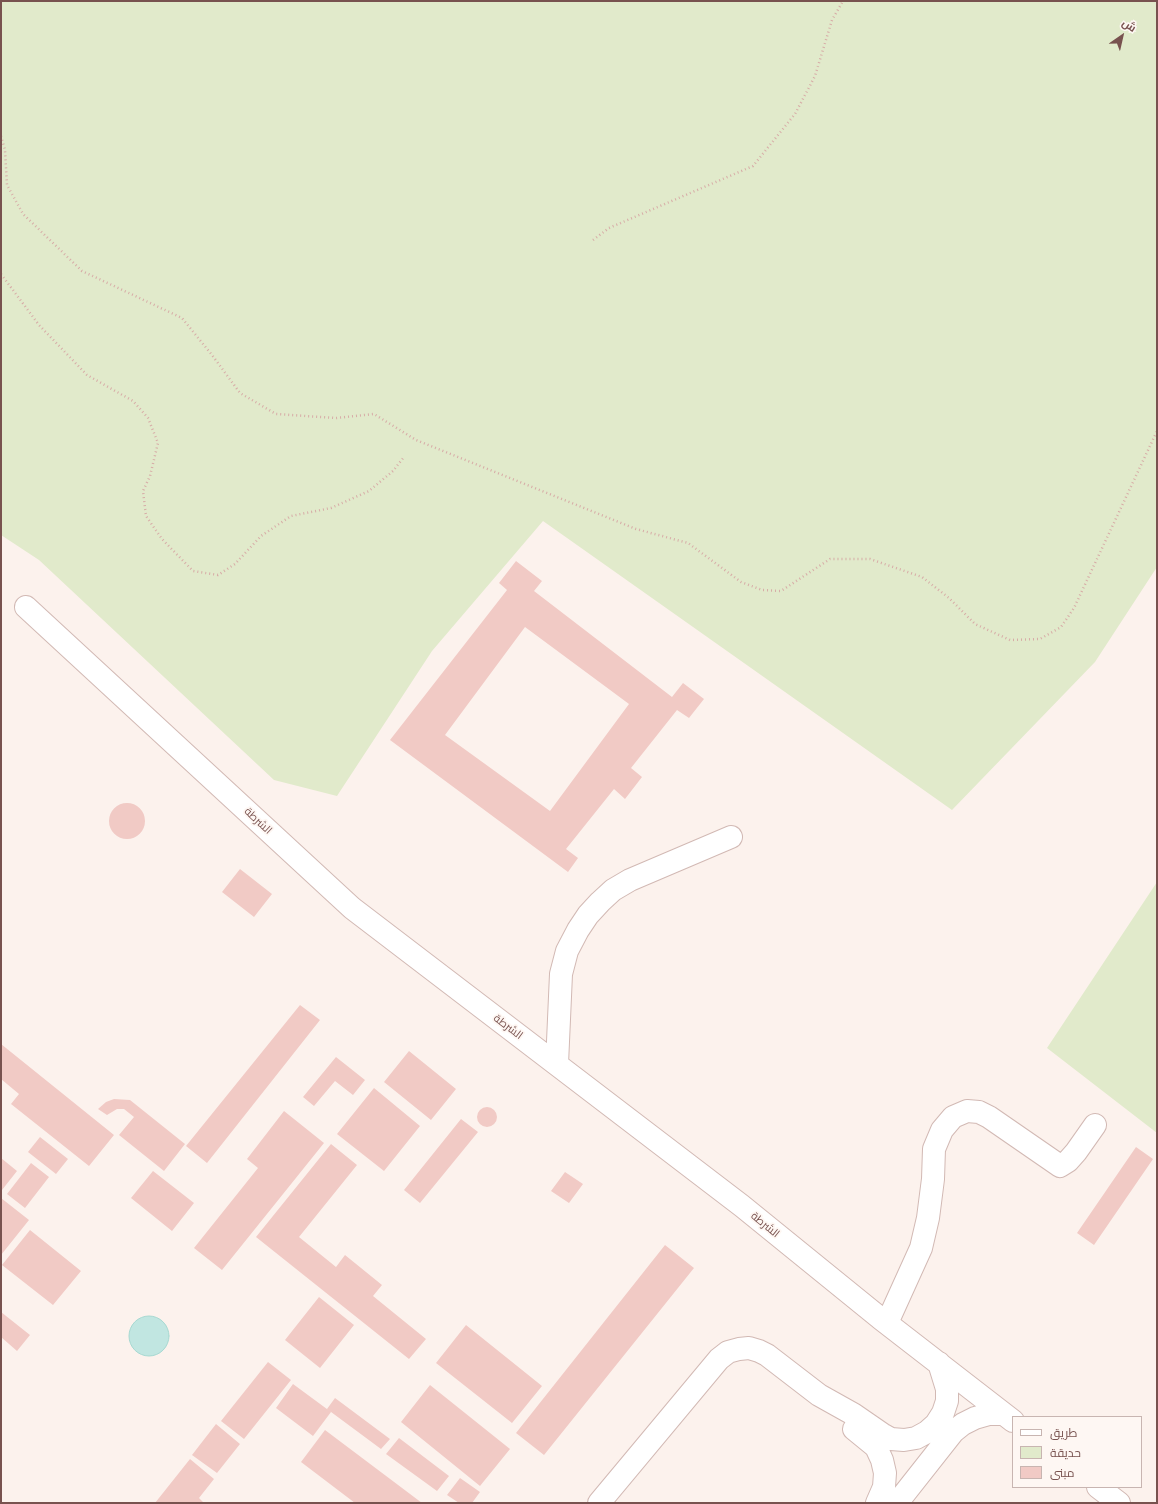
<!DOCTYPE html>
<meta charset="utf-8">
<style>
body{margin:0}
#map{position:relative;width:1158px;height:1504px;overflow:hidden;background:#fcf2ed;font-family:Figtree,Cairo,sans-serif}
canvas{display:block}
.frame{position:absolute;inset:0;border:2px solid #78524f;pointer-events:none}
.legend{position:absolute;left:1012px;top:1416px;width:130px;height:72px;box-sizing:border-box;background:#fef7f3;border:1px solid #c8b5b1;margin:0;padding:5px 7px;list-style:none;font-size:12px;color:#78524f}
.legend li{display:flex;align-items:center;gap:8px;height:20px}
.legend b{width:20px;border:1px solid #c8b5b1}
.north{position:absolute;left:1102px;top:16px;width:40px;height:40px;-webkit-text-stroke:3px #fef7f3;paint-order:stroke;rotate:34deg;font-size:11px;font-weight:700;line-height:16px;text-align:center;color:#78524f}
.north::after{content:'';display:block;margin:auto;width:14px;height:18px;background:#78524f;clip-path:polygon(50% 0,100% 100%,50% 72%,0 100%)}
</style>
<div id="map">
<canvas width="1158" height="1504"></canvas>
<div class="frame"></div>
<ul class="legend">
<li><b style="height:5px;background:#fff"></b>طريق</li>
<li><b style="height:11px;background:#e1eacb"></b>حديقة</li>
<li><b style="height:11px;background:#f1cac5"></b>مبنى</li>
</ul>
<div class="north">ش</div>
</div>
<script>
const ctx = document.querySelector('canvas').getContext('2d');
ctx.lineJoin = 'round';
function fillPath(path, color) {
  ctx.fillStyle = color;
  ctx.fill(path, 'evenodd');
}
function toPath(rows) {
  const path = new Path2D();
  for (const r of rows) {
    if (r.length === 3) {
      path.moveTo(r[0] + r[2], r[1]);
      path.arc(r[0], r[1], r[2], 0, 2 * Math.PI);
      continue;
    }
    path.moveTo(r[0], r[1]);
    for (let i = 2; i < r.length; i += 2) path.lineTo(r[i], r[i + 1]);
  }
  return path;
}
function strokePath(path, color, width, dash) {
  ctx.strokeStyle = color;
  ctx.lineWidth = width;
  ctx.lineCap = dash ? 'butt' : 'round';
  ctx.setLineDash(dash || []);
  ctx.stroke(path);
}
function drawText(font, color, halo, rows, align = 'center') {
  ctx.font = font + ' Figtree,Cairo,sans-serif';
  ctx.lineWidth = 3.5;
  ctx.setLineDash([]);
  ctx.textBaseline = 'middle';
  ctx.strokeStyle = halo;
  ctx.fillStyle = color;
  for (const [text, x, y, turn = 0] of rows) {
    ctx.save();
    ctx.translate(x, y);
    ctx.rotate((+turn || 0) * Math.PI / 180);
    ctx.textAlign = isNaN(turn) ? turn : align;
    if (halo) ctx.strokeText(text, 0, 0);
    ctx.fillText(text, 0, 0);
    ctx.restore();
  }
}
const green = toPath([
 [1,1,1157,1,1157,567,1095,662,952,810,543,521,432,651,337,796,274,780,39,560,1,535],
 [1157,882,1157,1133,1047,1048]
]);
const water = toPath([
 [149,1336,20]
]);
const building = toPath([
 [516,561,542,581,534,591,672,697,683,683,704,699,689,718,677,710,631,768,642,777,625,799,614,789,566,849,578,858,568,872,390,740,507,590,499,583],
 [525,627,629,704,550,811,445,735],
 [127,821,18],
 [240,869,272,894,254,917,222,892],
 [300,1005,320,1020,207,1163,186,1146],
 [1,1044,114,1135,89,1166,11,1104,19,1094,1,1079],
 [409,1051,456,1089,431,1120,384,1082],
 [336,1057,365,1080,353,1095,335,1081,314,1106,303,1097],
 [374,1088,420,1126,384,1171,337,1134],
 [114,1099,130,1100,185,1144,164,1171,119,1135,134,1117,124,1109,117,1109,107,1115,98,1109,106,1102],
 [487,1117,10],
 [284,1111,324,1143,222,1270,194,1248,258,1168,247,1159],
 [461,1119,478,1132,420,1203,404,1190],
 [40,1137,68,1159,56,1174,28,1152],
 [331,1144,357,1165,299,1237,336,1267,345,1255,382,1285,373,1296,426,1339,409,1359,256,1237],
 [1136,1147,1153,1159,1094,1245,1077,1233],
 [1,1158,17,1171,2,1190,1,1188],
 [31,1163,49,1177,25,1208,7,1194],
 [153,1171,194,1203,172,1231,131,1198],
 [565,1172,583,1184,569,1203,551,1191],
 [1,1198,29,1220,1,1255],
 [30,1230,81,1271,53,1305,2,1265],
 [665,1245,694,1268,544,1455,516,1433],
 [319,1297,354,1325,320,1368,285,1340],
 [1,1312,30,1335,17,1351,1,1337],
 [466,1325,542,1386,512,1423,436,1363],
 [268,1362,291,1380,244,1439,221,1421],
 [293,1384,331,1412,313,1436,276,1408],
 [430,1385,510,1449,480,1486,401,1422],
 [335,1398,390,1439,381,1449,327,1409],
 [216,1424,240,1444,217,1473,192,1455],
 [325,1430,422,1503,355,1503,301,1462],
 [399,1438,449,1476,437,1491,386,1454],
 [190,1459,214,1479,199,1498,204,1503,155,1503],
 [460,1478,480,1492,472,1503,459,1503,447,1495]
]);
const path = toPath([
 [1,136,5,150,7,185,23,214,82,271,182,318,212,355,240,393,276,414,336,418,374,414,416,440,636,529,688,543,741,582,762,590,781,591,830,559,870,559,922,577,949,598,975,624,1010,640,1040,639,1061,627,1074,608,1157,431],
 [593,240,609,228,753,166,795,114,815,76,832,20,843,1],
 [1,274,39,325,87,375,133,401,148,418,158,443,150,476,143,491,146,516,162,539,193,571,218,575,235,564,261,536,291,516,331,508,369,491,393,471,404,457]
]);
const minor = toPath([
 [26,607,352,908,742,1206,880,1318,1013,1421],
 [557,1064,561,974,567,951,578,930,588,915,600,902,613,890,630,880,731,837],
 [887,1323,921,1248,928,1218,933,1179,934,1149,942,1130,953,1117,967,1111,979,1112,989,1117,1060,1166,1068,1161,1076,1152,1095,1125],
 [854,1429,876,1447,882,1460,885,1473,884,1487,877,1503],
 [1098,1487,1119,1503],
 [599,1503,719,1359,728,1352,739,1349,749,1348,759,1351,767,1355,819,1395,853,1414,882,1434,891,1439,904,1440,916,1438,927,1432,936,1424,943,1413,947,1401,947,1389,939,1363],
 [897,1503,953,1432,963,1424,975,1418,989,1414,1004,1414]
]);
const streetNames = [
 ["الشرطة",258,821,43],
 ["الشرطة",508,1027,37],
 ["الشرطة",765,1225,39]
];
fillPath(green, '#e1eacb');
fillPath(water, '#c1e6e1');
strokePath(water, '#a7d8d1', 1);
fillPath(building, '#f1cac5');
strokePath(minor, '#d2b9b4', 24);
strokePath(path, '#d7aca7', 2.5, [1, 3]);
strokePath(minor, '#fff', 22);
drawText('11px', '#78524f', '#fef7f3', streetNames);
</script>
